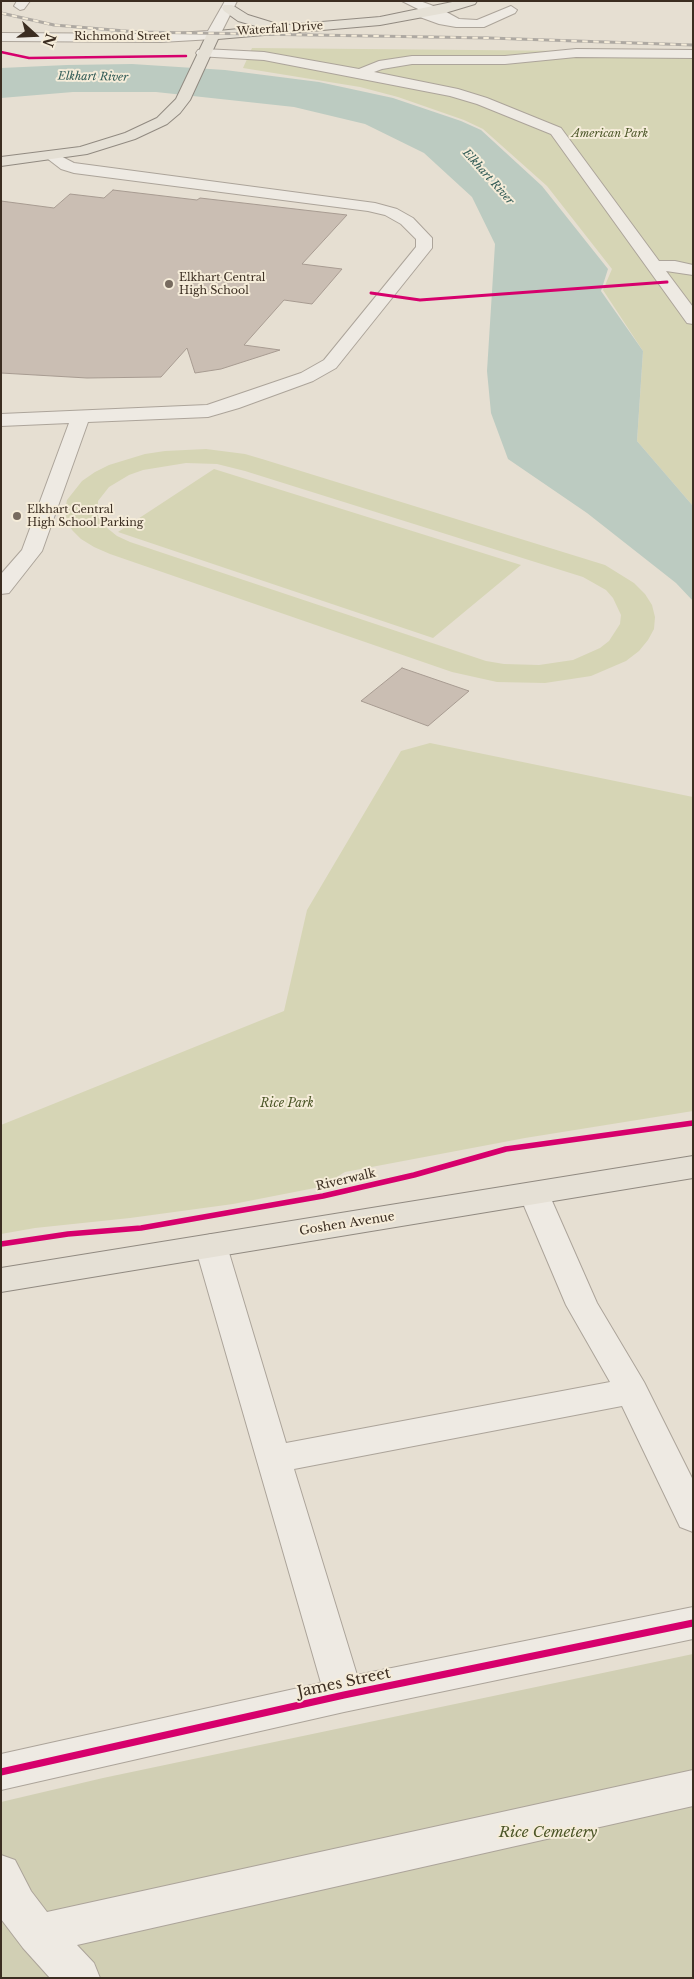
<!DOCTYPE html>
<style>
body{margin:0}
#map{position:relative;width:694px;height:1979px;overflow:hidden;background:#e6dfd2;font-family:"Libre Baskerville",serif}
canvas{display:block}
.frame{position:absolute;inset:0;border:2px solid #3b2d21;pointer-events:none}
.north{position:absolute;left:10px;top:10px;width:50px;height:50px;-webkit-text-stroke:4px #f5ecd9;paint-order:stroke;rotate:110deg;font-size:14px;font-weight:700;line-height:20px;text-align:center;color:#3b2d21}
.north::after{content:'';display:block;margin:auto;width:18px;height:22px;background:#3b2d21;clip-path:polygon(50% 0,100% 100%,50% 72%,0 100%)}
</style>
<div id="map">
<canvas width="694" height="1979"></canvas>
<div class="frame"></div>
<div class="north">N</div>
</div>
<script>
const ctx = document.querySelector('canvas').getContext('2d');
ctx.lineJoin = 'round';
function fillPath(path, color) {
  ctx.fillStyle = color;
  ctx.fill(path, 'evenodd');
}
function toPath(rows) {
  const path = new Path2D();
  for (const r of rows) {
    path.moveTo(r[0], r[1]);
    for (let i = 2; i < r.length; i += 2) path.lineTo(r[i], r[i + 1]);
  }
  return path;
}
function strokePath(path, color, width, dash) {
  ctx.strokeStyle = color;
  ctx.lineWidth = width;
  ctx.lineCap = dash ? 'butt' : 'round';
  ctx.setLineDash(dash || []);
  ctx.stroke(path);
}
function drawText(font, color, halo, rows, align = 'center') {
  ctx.font = font + ' "Libre Baskerville",serif';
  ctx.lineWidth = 4;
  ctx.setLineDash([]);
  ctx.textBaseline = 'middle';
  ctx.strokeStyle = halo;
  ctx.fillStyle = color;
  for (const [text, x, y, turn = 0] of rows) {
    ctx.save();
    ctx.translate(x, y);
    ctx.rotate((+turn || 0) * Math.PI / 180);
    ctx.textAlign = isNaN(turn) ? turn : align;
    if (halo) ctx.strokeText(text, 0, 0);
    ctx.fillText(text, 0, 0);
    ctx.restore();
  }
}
const green = toPath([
 [252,48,693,52,693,506,637,441,643,351,603,290,612,269,547,186,483,129,464,120,398,97,360,87,243,68],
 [206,449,245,454,262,459,605,565,634,583,645,594,652,605,655,617,654,629,648,640,639,651,626,661,591,676,545,683,497,682,452,672,110,554,94,547,81,539,72,530,67,520,65,510,67,500,82,481,95,472,109,465,145,454,165,451],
 [186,463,217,464,245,471,583,577,606,590,613,598,621,615,620,624,609,641,600,648,573,660,539,665,504,664,486,661,130,542,117,536,101,523,98,516,98,501,109,487,129,475,143,470],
 [214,469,521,565,433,638,118,532],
 [430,743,693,797,693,1111,525,1138,345,1172,320,1187,233,1204,130,1218,35,1228,1,1234,1,1125,284,1011,307,910,401,751]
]);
const cemetery = toPath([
 [693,1654,693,1978,1,1978,1,1802,103,1778]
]);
const water = toPath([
 [132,64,225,70,319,82,393,98,461,121,481,130,542,186,608,269,601,291,643,351,637,441,693,506,693,601,676,583,587,513,508,459,491,413,487,371,495,244,472,197,424,153,365,124,294,107,156,92,73,92,1,98,1,68,67,65]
]);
const building = toPath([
 [113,190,197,200,200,198,347,215,302,264,342,269,312,304,284,300,244,345,280,350,221,369,195,373,187,348,161,377,87,378,1,373,1,201,54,208,70,194,104,198,113,190],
 [402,668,469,691,428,726,361,701,402,668]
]);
const minor = toPath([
 [17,1,30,1,24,9,20,10,14,6,17,1],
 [225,1,237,1,220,35,213,39,161,42,1,41,1,33,161,34,208,31,225,1],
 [402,1,420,1,439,8,459,19,477,20,511,6,517,10,515,13,484,27,456,27,439,24,417,16,416,13,420,10,402,1],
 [203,49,264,52,359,69,379,61,412,56,505,56,576,49,693,50,693,58,576,57,505,64,412,64,382,69,374,72,458,89,487,98,561,128,659,261,675,261,693,265,693,275,666,271,693,307,693,324,687,323,551,134,477,104,450,96,264,60,198,56,196,53,198,50,203,49],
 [53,152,74,163,375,203,397,209,413,218,432,238,432,248,336,368,313,381,239,408,208,417,88,422,42,551,9,593,1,594,1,574,22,550,69,423,1,426,1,414,207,405,301,373,324,360,416,247,416,239,401,224,385,215,368,211,74,173,61,169,48,159,46,156,48,153,53,152],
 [534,1183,545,1186,549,1194,597,1303,644,1382,693,1480,693,1532,680,1527,622,1406,294,1469,357,1675,693,1607,693,1639,344,1712,1,1790,1,1754,321,1683,195,1246,200,1238,211,1234,222,1238,227,1246,286,1443,610,1382,566,1305,519,1194,523,1186,534,1183],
 [693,1770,693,1806,77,1945,94,1963,100,1978,50,1978,23,1948,1,1919,1,1855,15,1860,31,1891,47,1912,693,1770]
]);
const major = toPath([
 [457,1,477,1,475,4,445,13,380,25,218,39,190,100,180,113,167,124,135,139,87,154,1,166,1,157,80,147,125,133,157,118,176,99,208,32,259,27,238,21,224,11,222,8,224,5,232,5,248,15,274,23,275,26,380,17,457,1],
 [693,1156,693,1178,1,1292,1,1268,693,1156]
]);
const rail = toPath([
 [1,13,54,25,137,32,489,38,693,45]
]);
const cyclewayFar3 = toPath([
 [1,52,29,58,186,56]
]);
const cyclewayFar2 = toPath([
 [371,293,420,300,667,282]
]);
const cyclewayFar1 = toPath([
 [1,1244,68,1234,141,1228,323,1196,414,1175,506,1149,693,1123]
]);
const cycleway = toPath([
 [1,1772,344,1695,693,1623]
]);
const markers = [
 [169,284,5,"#776b5f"],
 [17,516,5,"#776b5f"]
];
const farStreetnames = [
 ["Waterfall Drive",280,29,-4],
 ["Richmond Street",122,37]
];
const farWaternames = [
 ["Elkhart River",93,77,1],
 ["Elkhart River",488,177,48]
];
const farParknames = [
 ["American Park",610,134]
];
const farPoinames = [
 ["Elkhart Central",179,278],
 ["High School",179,291],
 ["Elkhart Central",27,510],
 ["High School Parking",27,523]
];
const parkNames = [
 ["Rice Park",287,1104]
];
const streetNames = [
 ["Riverwalk",346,1180,-13],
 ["Goshen Avenue",347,1224,-9]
];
const nearStreetnames = [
 ["James Street",344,1683,-12]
];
const nearParknames = [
 ["Rice Cemetery",548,1833]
];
fillPath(green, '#d6d5b5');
fillPath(cemetery, '#d1cfb4');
fillPath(water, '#bccbc1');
fillPath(building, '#cabeb3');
strokePath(building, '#a79b91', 1);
strokePath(minor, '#aca49a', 2);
strokePath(major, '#918a81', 2);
fillPath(minor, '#eeeae3');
fillPath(major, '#e5e0d5');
strokePath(rail, '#aea9a2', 3);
strokePath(rail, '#f5ecd9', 2, [5.5]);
strokePath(cyclewayFar3, '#d6006c', 2.5);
strokePath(cyclewayFar2, '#d6006c', 3);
strokePath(cyclewayFar1, '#d6006c', 5.5);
strokePath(cycleway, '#d6006c', 7);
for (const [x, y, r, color] of markers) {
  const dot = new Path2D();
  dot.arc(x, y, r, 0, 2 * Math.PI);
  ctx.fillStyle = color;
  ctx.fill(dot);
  strokePath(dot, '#f5ecd9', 2);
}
drawText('11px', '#3b2d21', '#f5ecd9', farStreetnames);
drawText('italic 11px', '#315b56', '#f5ecd9', farWaternames);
drawText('italic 11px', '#4d5729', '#f5ecd9', farParknames);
drawText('11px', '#3b2d21', '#f5ecd9', farPoinames, 'left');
drawText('italic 12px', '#4d5729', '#f5ecd9', parkNames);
drawText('12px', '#3b2d21', '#f5ecd9', streetNames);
drawText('15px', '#3b2d21', '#f5ecd9', nearStreetnames);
drawText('italic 15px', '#4d5729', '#f5ecd9', nearParknames);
</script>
